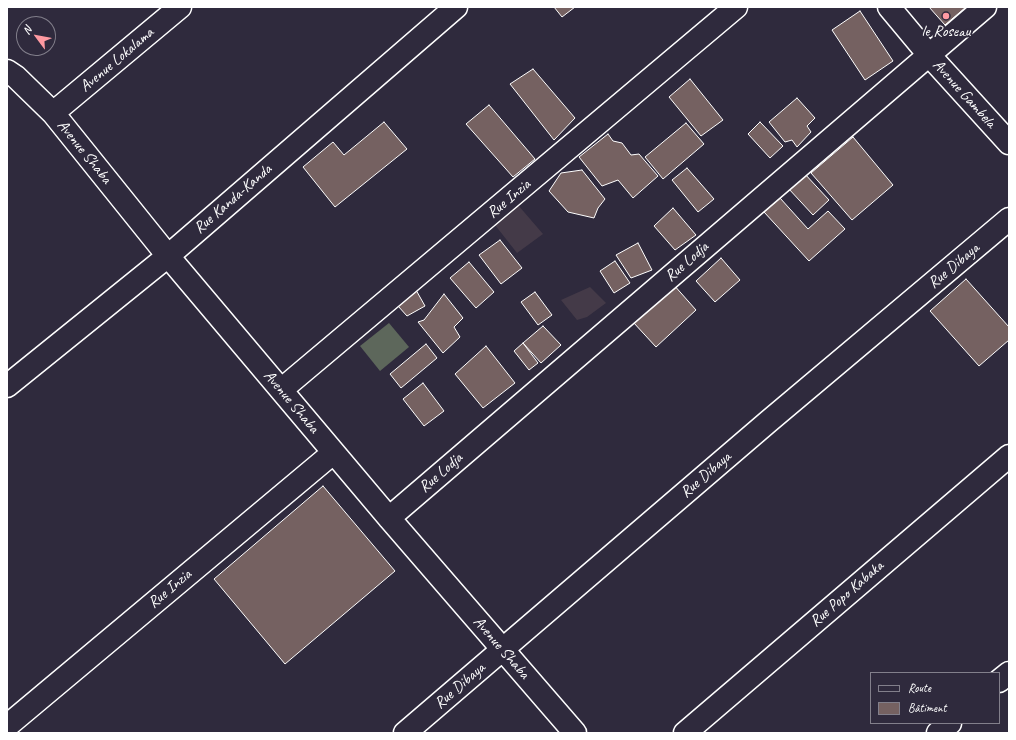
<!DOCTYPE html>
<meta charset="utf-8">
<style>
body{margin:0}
#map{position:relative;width:1016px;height:740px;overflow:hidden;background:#2f2a3d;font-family:Caveat,sans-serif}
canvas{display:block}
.frame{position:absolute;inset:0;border:8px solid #fff;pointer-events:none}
.legend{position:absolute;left:870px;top:672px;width:130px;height:52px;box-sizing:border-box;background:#2f2a3d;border:1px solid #827f8b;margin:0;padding:5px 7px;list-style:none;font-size:12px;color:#fff}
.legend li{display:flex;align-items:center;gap:8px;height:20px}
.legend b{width:20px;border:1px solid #827f8b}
.north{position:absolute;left:16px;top:16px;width:40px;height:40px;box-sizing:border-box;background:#2f2a3d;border:1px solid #827f8b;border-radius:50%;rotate:302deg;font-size:11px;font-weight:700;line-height:16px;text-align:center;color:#fff}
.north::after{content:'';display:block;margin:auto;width:14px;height:18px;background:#ff9aa2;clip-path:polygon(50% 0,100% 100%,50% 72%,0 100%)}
</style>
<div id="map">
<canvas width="1016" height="740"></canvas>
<div class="frame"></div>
<ul class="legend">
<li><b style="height:5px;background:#2f2a3d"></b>Route</li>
<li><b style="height:11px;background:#756161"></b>Bâtiment</li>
</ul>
<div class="north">N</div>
</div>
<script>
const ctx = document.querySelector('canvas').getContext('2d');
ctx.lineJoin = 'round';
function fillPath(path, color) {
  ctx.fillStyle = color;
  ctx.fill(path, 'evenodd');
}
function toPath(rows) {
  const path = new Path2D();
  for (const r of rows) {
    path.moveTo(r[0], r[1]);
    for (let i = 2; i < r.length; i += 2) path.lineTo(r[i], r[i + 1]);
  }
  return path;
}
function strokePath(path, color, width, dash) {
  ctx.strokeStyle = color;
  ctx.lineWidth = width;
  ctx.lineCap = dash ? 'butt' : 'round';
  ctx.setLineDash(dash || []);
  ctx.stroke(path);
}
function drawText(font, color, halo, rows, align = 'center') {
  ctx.font = font + ' Caveat,sans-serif';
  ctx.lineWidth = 4;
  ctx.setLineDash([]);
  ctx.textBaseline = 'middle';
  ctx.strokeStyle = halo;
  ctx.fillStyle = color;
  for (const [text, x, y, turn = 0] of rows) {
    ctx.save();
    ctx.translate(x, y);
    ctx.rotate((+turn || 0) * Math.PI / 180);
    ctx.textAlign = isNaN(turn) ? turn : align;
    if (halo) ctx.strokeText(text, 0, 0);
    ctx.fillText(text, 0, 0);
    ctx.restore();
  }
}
const built = toPath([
 [518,205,543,234,517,253,495,225],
 [590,287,606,303,587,317,577,320,561,300]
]);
const green = toPath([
 [389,323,409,347,380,371,360,346]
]);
const building = toPath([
 [554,7,575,7,562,17,554,7],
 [929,7,966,7,945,25,929,7],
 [860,11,893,61,865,80,832,30,860,11],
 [533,69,575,118,554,140,510,84,533,69],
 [690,79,723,120,701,136,669,97,690,79],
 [797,98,815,118,807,126,811,132,797,147,792,140,785,142,769,122,797,98],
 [489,105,535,159,513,177,466,124,489,105],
 [384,122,407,149,335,207,303,167,333,142,344,155,384,122],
 [760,122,783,146,770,158,748,134,760,122],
 [686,123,704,144,663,179,645,157,686,123],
 [608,134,613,141,622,143,631,155,639,154,658,176,633,198,618,180,602,186,579,157,608,134],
 [853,137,893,185,852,220,811,173,853,137],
 [687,168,714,199,698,212,672,180,687,168],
 [582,170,605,199,598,208,594,218,568,212,549,191,561,173,582,170],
 [804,173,829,200,813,215,788,188,804,173],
 [780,198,808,229,828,211,845,229,809,261,764,212,780,198],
 [673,208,696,235,675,250,654,226,673,208],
 [500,240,522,268,501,284,479,255,500,240],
 [638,243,652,270,631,278,616,255,638,243],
 [721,258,740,280,715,302,696,281,721,258],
 [615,261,630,283,614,293,600,271,615,261],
 [469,262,494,292,476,308,450,278,469,262],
 [966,279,1009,327,1009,340,979,366,930,311,966,279],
 [673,284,696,310,656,347,633,322,673,284],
 [416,290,425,306,407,316,398,306,416,290],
 [535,292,552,315,538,325,521,302,535,292],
 [444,294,463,318,454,327,460,337,443,353,418,322,424,320,444,294],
 [543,326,561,345,541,363,523,343,543,326],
 [523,343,538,363,529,370,514,351,523,343],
 [426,344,437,358,401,388,390,374,426,344],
 [486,346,515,383,483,408,455,374,486,346],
 [423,383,444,411,424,426,403,399,423,383],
 [323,486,395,571,285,664,214,579,323,486]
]);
const minor = toPath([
 [889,7,929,55,1009,143],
 [7,71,16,77,53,113,168,256,389,518,575,733],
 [53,113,180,7],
 [7,386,168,256,456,7],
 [281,390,736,7],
 [389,518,985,7],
 [999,681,1009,673],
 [7,726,333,453],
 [405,733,769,421,1009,219],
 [685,733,1009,456],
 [938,733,950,723]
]);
const markers = [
 [946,16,4,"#ff9aa2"]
];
const poiNames = [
 ["le Roseau",946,32]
];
const streetNames = [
 ["Avenue Lokalama",117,60,-40],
 ["Avenue Gambela",964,94,48],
 ["Avenue Shaba",84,152,51],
 ["Rue Kanda-Kanda",233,199,-41],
 ["Rue Inzia",509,199,-40],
 ["Rue Lodja",687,262,-41],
 ["Rue Dibaya",954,266,-40],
 ["Avenue Shaba",291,402,50],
 ["Rue Lodja",441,473,-41],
 ["Rue Dibaya",706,475,-41],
 ["Rue Inzia",170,589,-40],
 ["Rue Popo Kabaka",847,594,-41],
 ["Avenue Shaba",501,648,49],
 ["Rue Dibaya",460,686,-41]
];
fillPath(built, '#443a48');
fillPath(green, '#5d675b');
fillPath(building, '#756161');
strokePath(building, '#fff', 1);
strokePath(minor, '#fff', 25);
strokePath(minor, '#2f2a3d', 22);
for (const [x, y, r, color] of markers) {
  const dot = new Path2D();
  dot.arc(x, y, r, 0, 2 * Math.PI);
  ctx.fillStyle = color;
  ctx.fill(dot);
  strokePath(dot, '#2f2a3d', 1.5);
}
drawText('16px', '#fff', '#2f2a3d', poiNames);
drawText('16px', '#fff', '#2f2a3d', streetNames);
</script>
